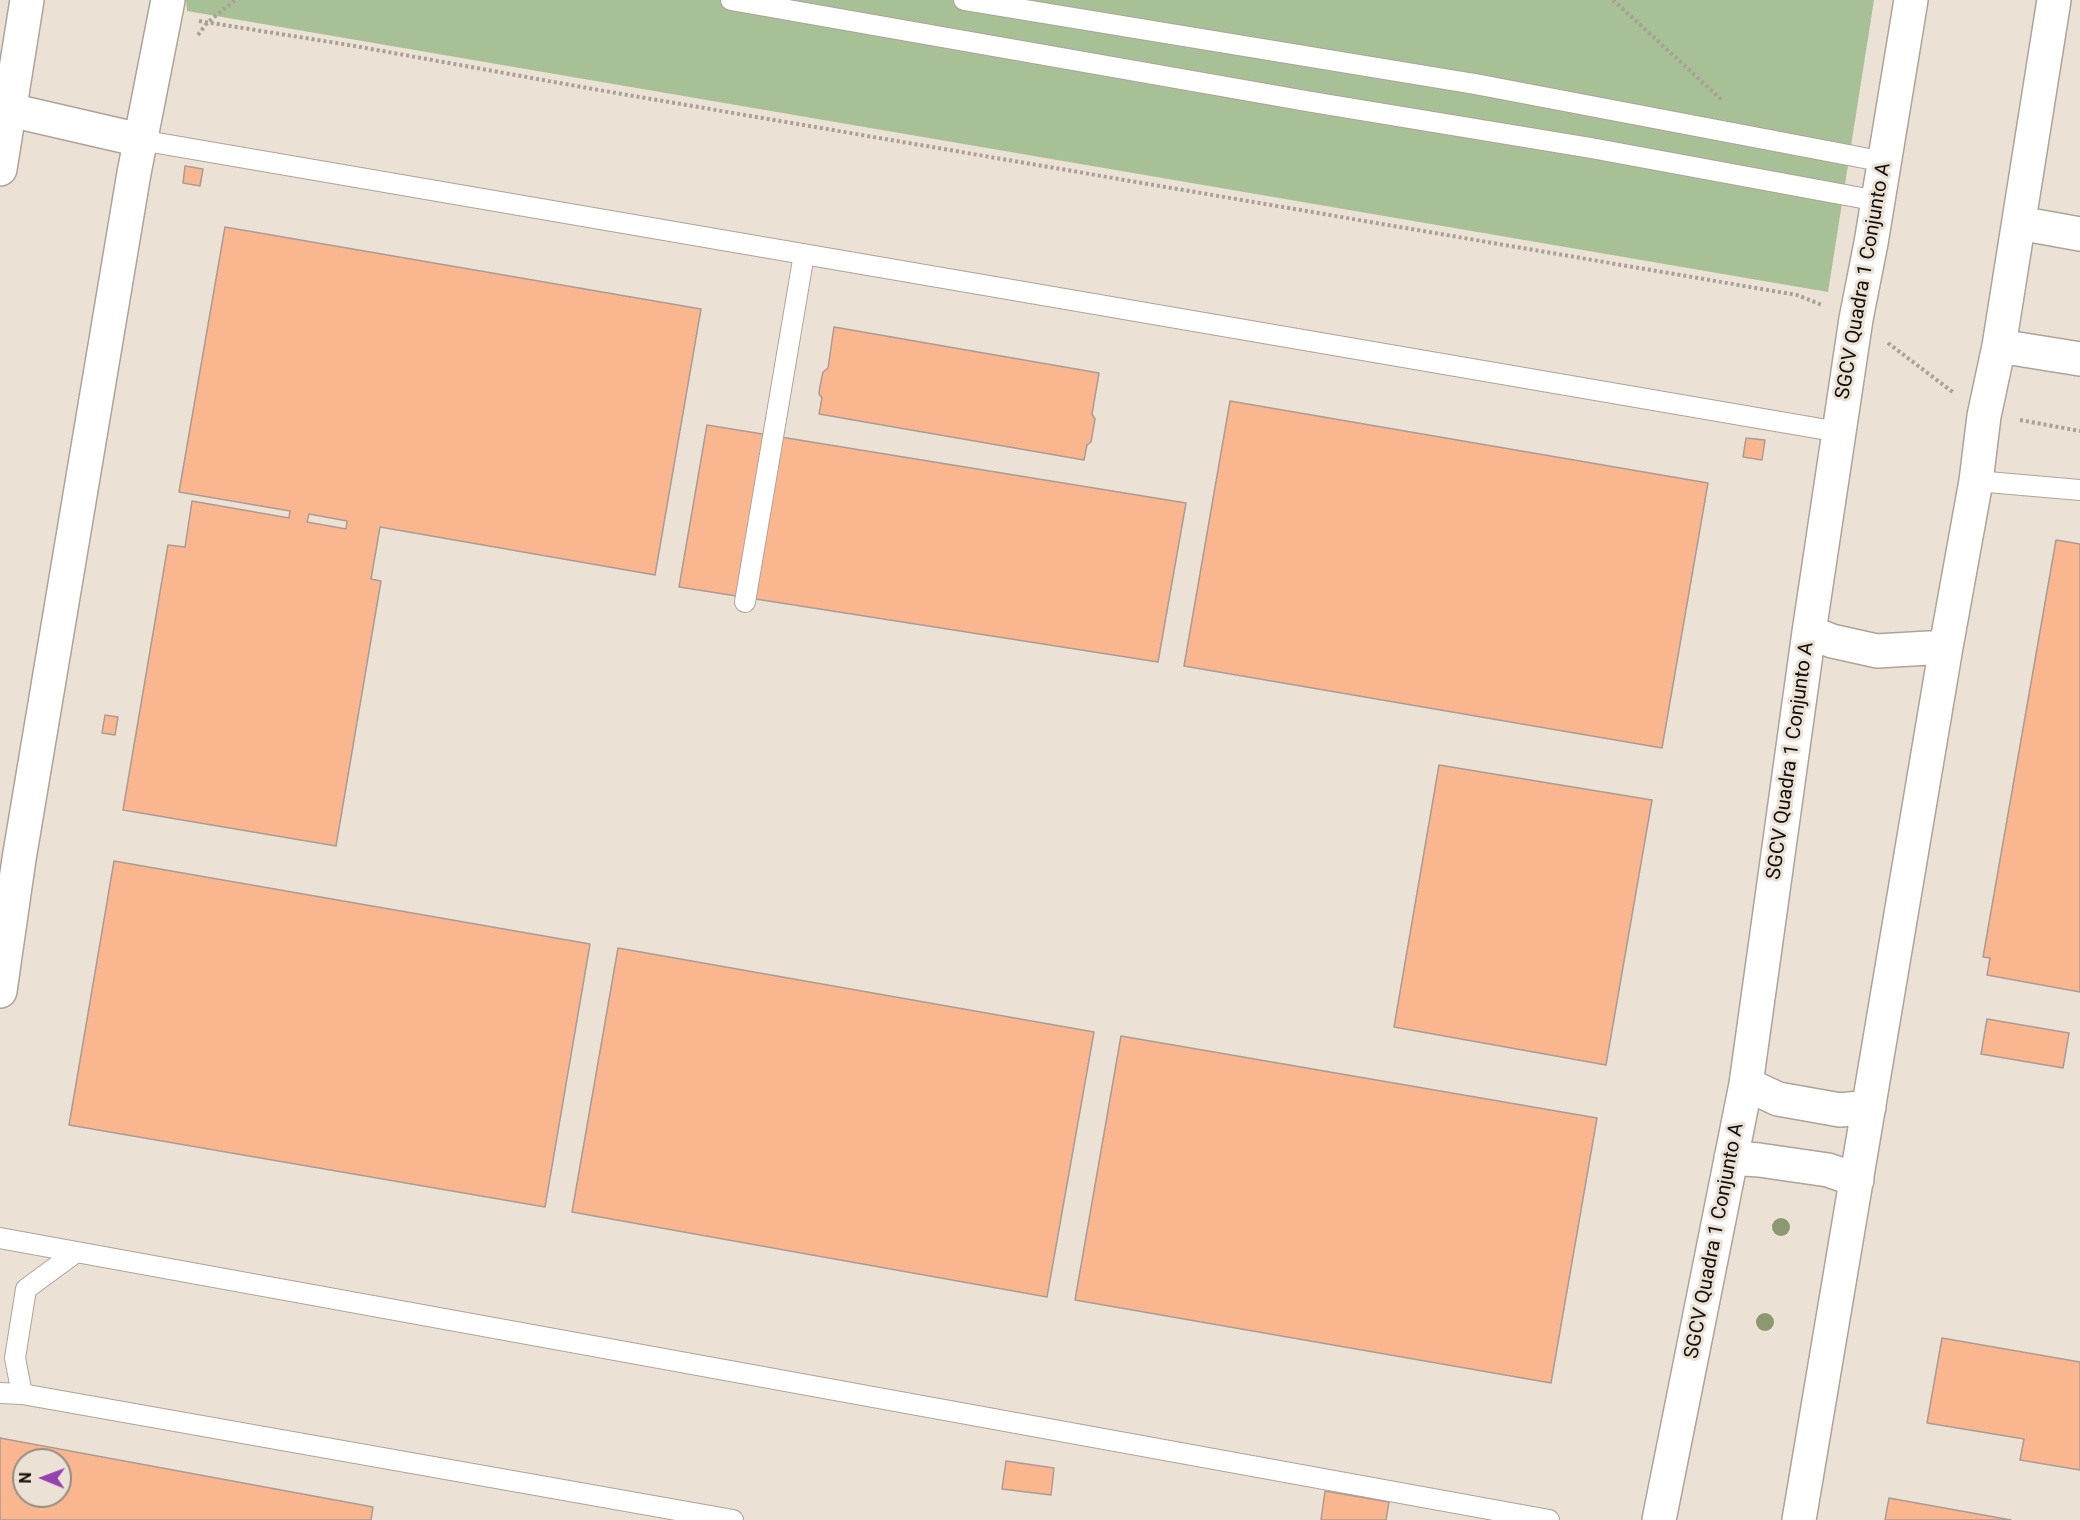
<!DOCTYPE html>
<style>
body{margin:0}
#map{position:relative;width:2080px;height:1520px;overflow:hidden;background:#ece1d5;font-family:Roboto,sans-serif}
canvas{display:block}
.north{position:absolute;left:12px;top:1448px;width:60px;height:60px;box-sizing:border-box;background:#ece1d5;border:2px solid #958d85;border-radius:50%;rotate:271deg;font-size:16px;font-weight:700;line-height:24px;text-align:center;color:#13100c}
.north::after{content:'';display:block;margin:auto;width:21px;height:27px;background:#9542b0;clip-path:polygon(50% 0,100% 100%,50% 72%,0 100%)}
</style>
<div id="map">
<canvas width="2080" height="1520"></canvas>
<div class="north">N</div>
</div>
<script>
const ctx = document.querySelector('canvas').getContext('2d');
ctx.lineJoin = 'round';
function fillPath(path, color) {
  ctx.fillStyle = color;
  ctx.fill(path, 'evenodd');
}
function toPath(rows) {
  const path = new Path2D();
  for (const r of rows) {
    path.moveTo(r[0], r[1]);
    for (let i = 2; i < r.length; i += 2) path.lineTo(r[i], r[i + 1]);
  }
  return path;
}
function strokePath(path, color, width, dash) {
  ctx.strokeStyle = color;
  ctx.lineWidth = width;
  ctx.lineCap = dash ? 'butt' : 'round';
  ctx.setLineDash(dash || []);
  ctx.stroke(path);
}
function drawText(font, color, halo, rows, align = 'center') {
  ctx.font = font + ' Roboto,sans-serif';
  ctx.lineWidth = 6;
  ctx.setLineDash([]);
  ctx.textBaseline = 'middle';
  ctx.strokeStyle = halo;
  ctx.fillStyle = color;
  for (const [text, x, y, turn = 0] of rows) {
    ctx.save();
    ctx.translate(x, y);
    ctx.rotate((+turn || 0) * Math.PI / 180);
    ctx.textAlign = isNaN(turn) ? turn : align;
    if (halo) ctx.strokeText(text, 0, 0);
    ctx.fillText(text, 0, 0);
    ctx.restore();
  }
}
const green = toPath([
 [186,0,1874,0,1828,292,187,11]
]);
const building = toPath([
 [185,166,203,169,200,186,183,183,185,166],
 [225,227,701,309,655,575,380,527,371,579,381,581,336,846,123,810,168,545,185,547,192,501,289,518,290,511,179,492,225,227],
 [309,514,347,521,346,529,307,522,309,514],
 [834,327,1099,373,1092,414,1095,419,1091,442,1087,445,1084,460,819,414,822,398,819,394,820,386,823,372,828,368,834,327],
 [1230,401,1708,483,1662,748,1184,666,1230,401],
 [707,425,1186,503,1158,662,679,587,707,425],
 [1746,438,1765,440,1762,460,1743,457,1746,438],
 [2056,540,2080,544,2080,992,1987,975,1990,958,1983,957,2056,540],
 [105,715,118,717,115,735,102,733,105,715],
 [1439,765,1652,800,1606,1065,1394,1027,1439,765],
 [114,861,590,944,545,1207,69,1125,114,861],
 [618,948,1094,1032,1047,1297,572,1212,618,948],
 [1987,1019,2069,1033,2063,1068,1981,1054,1987,1019],
 [1121,1036,1597,1118,1551,1383,1075,1300,1121,1036],
 [1942,1338,2080,1362,2080,1470,2020,1460,2024,1439,1927,1423,1942,1338],
 [0,1438,373,1507,371,1520,0,1520,0,1438],
 [24,1460,60,1460,60,1496,24,1496,24,1460],
 [1006,1461,1054,1468,1051,1495,1002,1489,1006,1461],
 [1325,1491,1389,1502,1386,1520,1321,1520,1325,1491],
 [1889,1498,2011,1520,1885,1520,1889,1498]
]);
const path = toPath([
 [1613,0,1723,101],
 [199,21,349,45,593,89,1797,295,1822,305],
 [198,35,207,23,235,0],
 [1888,343,1954,393],
 [2020,420,2080,431]
]);
const service = toPath([
 [731,0,1312,102,1591,148,1878,201],
 [964,0,1475,84,1885,162],
 [140,140,1839,432],
 [1976,481,2080,490],
 [745,602,804,254],
 [0,1238,1549,1520],
 [0,1393,22,1394,733,1520],
 [22,1394,15,1358,26,1289,75,1253]
]);
const tertiary = toPath([
 [10,110,140,140],
 [0,169,27,0],
 [2019,223,2080,234],
 [1999,346,2080,359],
 [1809,632,1832,641,1877,651,1946,647],
 [0,991,19,859,134,173,168,0],
 [1746,1084,1778,1099,1840,1110,1869,1107],
 [1731,1158,1759,1160,1828,1170,1857,1180],
 [1659,1520,1746,1084,1809,632,1856,319,1871,243,1911,0],
 [1799,1520,1946,647,1976,481,1984,416,1999,346,2054,0]
]);
const trees = [
 [1781,1227],
 [1765,1322]
];
const streetNames = [
 ["SGCV Quadra 1 Conjunto A",1864,281,-80],
 ["SGCV Quadra 1 Conjunto A",1791,761,-82],
 ["SGCV Quadra 1 Conjunto A",1715,1241,-79]
];
fillPath(green, '#a7c096');
fillPath(building, '#fab68e');
strokePath(building, '#aa9c95', 1.5);
strokePath(service, '#aea399', 22);
strokePath(tertiary, '#aea399', 36);
strokePath(path, '#a9a197', 4, [3, 3]);
strokePath(service, '#fff', 20);
strokePath(tertiary, '#fff', 33);
ctx.fillStyle = '#8b9870';
for (const [x, y] of trees) {
  ctx.beginPath();
  ctx.arc(x, y, 9, 0, 2 * Math.PI);
  ctx.fill();
}
drawText('20px', '#13100c', '#ece1d5', streetNames);
</script>
